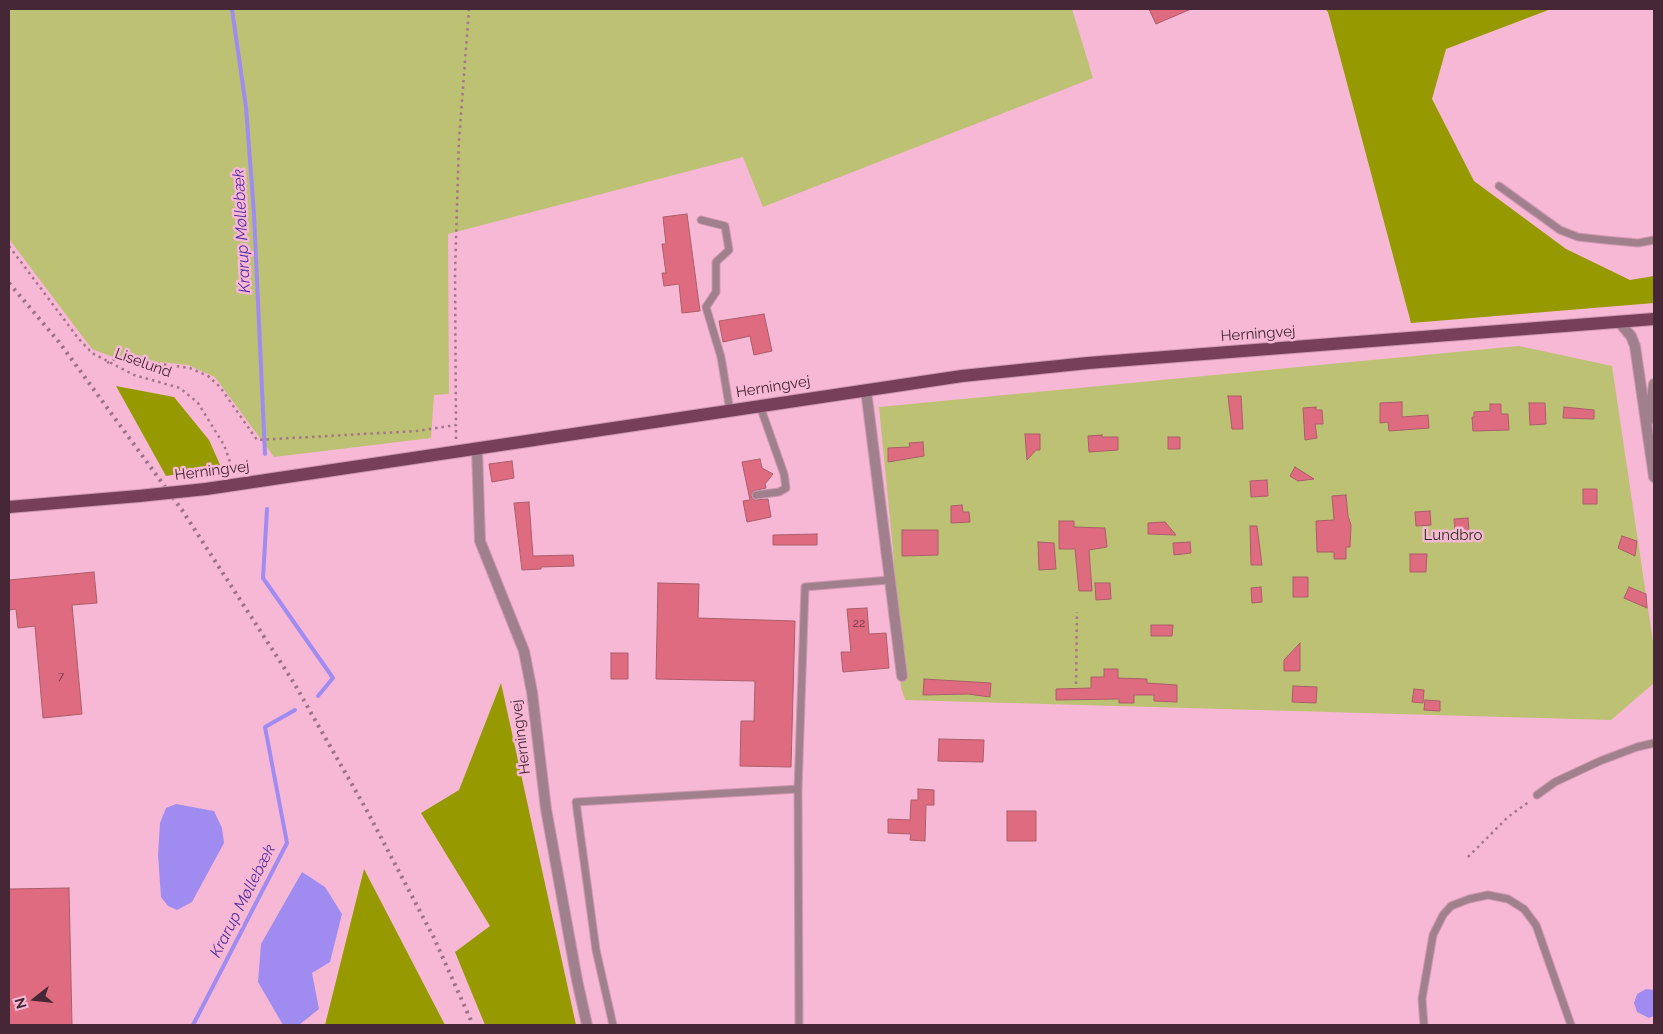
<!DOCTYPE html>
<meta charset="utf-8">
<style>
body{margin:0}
#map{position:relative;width:1663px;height:1034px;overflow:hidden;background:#f6b8d4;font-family:Raleway,sans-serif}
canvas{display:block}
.frame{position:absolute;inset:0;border:10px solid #452735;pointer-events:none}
.north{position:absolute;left:10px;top:974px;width:50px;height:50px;-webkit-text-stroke:4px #f6b8d4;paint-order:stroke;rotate:254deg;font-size:14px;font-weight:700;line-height:20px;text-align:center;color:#452735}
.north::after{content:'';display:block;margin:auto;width:18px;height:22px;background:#452735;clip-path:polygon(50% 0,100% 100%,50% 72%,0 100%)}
</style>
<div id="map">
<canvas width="1663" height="1034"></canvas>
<div class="frame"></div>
<div class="north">N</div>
</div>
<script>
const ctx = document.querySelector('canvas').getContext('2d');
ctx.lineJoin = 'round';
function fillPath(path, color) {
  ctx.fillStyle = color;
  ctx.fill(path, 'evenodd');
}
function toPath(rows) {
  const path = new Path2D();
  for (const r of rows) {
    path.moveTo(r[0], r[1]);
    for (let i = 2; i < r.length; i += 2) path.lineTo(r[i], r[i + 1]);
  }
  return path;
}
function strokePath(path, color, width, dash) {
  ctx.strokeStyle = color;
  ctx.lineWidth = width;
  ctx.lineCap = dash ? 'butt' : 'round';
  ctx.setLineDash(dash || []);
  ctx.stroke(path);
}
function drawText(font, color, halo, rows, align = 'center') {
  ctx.font = font + ' Raleway,sans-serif';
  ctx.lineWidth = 5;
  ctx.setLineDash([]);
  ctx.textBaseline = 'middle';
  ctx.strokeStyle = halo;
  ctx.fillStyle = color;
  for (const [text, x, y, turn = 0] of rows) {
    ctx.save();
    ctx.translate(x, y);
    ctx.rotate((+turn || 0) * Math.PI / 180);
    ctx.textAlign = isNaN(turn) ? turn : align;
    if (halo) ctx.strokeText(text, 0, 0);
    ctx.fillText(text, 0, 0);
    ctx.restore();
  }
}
const green = toPath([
 [9,9,1072,9,1093,78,763,207,743,157,448,234,449,394,434,395,431,438,274,457,215,377,188,365,113,357,92,349,9,239],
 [1519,346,1612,366,1654,649,1654,683,1611,720,905,700,901,687,893,550,879,407]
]);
const forest = toPath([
 [1325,9,1551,9,1446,49,1432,99,1474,181,1566,249,1630,280,1654,276,1654,303,1411,323,1328,12],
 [116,386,174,397,209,440,221,467,166,476],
 [501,683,576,1025,485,1025,455,952,490,926,421,813,459,790],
 [364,869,445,1025,325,1025]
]);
const water = toPath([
 [176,804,214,811,222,828,224,843,192,902,177,910,168,906,161,897,158,855,160,823,166,808],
 [302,872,325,887,342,914,330,962,312,973,319,1009,299,1025,283,1025,258,982,261,944],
 [1646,989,1654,990,1654,1016,1649,1018,1637,1012,1634,1003,1637,994]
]);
const stream = toPath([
 [232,9,246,107,254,214,265,454],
 [267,509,263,578,333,678,318,696],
 [193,1025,287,843,265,727,295,710]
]);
const building = toPath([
 [1149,9,1191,9,1156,24,1149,9],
 [687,214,700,311,682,313,679,284,664,286,662,273,666,273,662,244,666,244,663,217,687,214],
 [764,314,772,351,754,355,750,336,723,342,719,321,764,314],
 [1228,396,1241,396,1243,429,1232,429,1228,396],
 [1402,402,1402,417,1428,415,1429,428,1389,431,1388,422,1380,423,1380,403,1402,402],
 [1529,403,1545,403,1546,424,1530,425,1529,403],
 [1490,404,1501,404,1501,414,1508,414,1509,430,1473,431,1472,417,1474,417,1474,412,1490,411,1490,404],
 [1316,407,1316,410,1322,410,1323,424,1315,424,1317,438,1305,440,1303,408,1316,407],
 [1564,407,1594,410,1594,419,1563,418,1564,407],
 [1025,434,1040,434,1040,450,1036,450,1027,460,1025,434],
 [1102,435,1102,437,1118,437,1118,450,1089,452,1088,436,1102,435],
 [1168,437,1180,437,1180,449,1168,449,1168,437],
 [923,442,924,456,888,462,888,448,910,447,909,443,923,442],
 [760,459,762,468,773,474,765,484,766,488,753,491,751,496,754,500,768,499,771,517,747,522,743,501,750,500,742,462,760,459],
 [512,461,514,478,492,482,489,464,512,461],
 [1295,467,1314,479,1298,481,1290,476,1295,467],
 [1267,480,1268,496,1251,497,1250,481,1267,480],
 [1583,489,1597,489,1597,504,1583,504,1583,489],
 [1346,495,1348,516,1351,525,1350,547,1346,547,1346,559,1334,559,1334,552,1317,552,1316,521,1334,520,1332,496,1346,495],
 [529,502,533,556,573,555,574,566,541,567,541,569,522,570,514,503,529,502],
 [962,505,963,512,969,512,970,522,951,523,951,506,962,505],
 [1430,511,1431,525,1416,526,1415,512,1430,511],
 [1468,518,1469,531,1455,531,1454,519,1468,518],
 [1059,521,1074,521,1074,527,1105,528,1107,547,1089,550,1092,591,1079,591,1075,549,1059,549,1059,521],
 [1165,522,1176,535,1148,534,1148,523,1165,522],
 [1250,526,1257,526,1262,565,1251,565,1250,526],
 [902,530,938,530,938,555,902,556,902,530],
 [817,534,817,545,773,545,773,535,817,534],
 [1622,536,1637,541,1635,556,1618,548,1622,536],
 [1038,542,1054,543,1056,569,1039,570,1038,542],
 [1190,542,1191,553,1174,555,1173,543,1190,542],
 [1410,554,1427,554,1426,572,1410,572,1410,554],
 [94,572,97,603,72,605,82,714,43,718,35,626,18,628,16,609,9,610,9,580,94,572],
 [1293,577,1308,577,1308,597,1293,597,1293,577],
 [658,583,699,584,698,618,795,621,791,767,740,766,741,721,754,721,755,681,656,679,658,583],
 [1095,583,1110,583,1111,599,1096,600,1095,583],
 [1261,587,1262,602,1252,603,1251,588,1261,587],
 [1629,587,1646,594,1647,608,1624,598,1629,587],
 [867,608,869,634,886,633,889,668,843,672,841,652,851,652,847,609,867,608],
 [1151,625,1173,625,1172,636,1151,636,1151,625],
 [1300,643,1300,671,1284,671,1284,660,1300,643],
 [611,653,628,653,628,679,611,679,611,653],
 [1104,669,1118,669,1118,678,1147,679,1147,683,1177,685,1177,702,1154,701,1154,695,1134,695,1134,703,1119,703,1119,699,1056,700,1056,689,1091,688,1091,677,1104,677,1104,669],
 [924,679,991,683,990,697,968,694,923,695,924,679],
 [1293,686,1317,687,1316,703,1292,702,1293,686],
 [1414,689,1424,690,1423,703,1412,702,1414,689],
 [1425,700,1440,701,1440,711,1424,710,1425,700],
 [939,739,984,740,983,762,938,761,939,739],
 [918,789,934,790,934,805,926,805,925,841,910,840,911,834,888,833,888,819,910,820,911,800,918,800,918,789],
 [1007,811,1036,811,1036,841,1007,841,1007,811],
 [69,888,72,1025,9,1025,9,889,69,888]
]);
const path = toPath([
 [9,246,78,338,92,353,134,375,180,388,198,403,224,445,234,473],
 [107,363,117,358,190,368,208,376,220,387,257,440,417,431,456,425,455,274,459,140,469,9],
 [456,439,456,425],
 [1076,684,1077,612],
 [1468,857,1508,817,1530,801]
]);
const service = toPath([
 [1499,186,1560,230,1578,237,1605,240,1638,243,1654,240],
 [701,220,725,226,729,250,716,262,716,292,706,307,721,357,730,411],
 [756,495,779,492,786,488,784,474,760,406],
 [1537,795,1555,782,1600,761,1637,747,1654,743],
 [613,1025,596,950,576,802,798,789],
 [799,1025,798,789,805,587,889,580],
 [1424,1025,1422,999,1433,935,1443,915,1451,906,1469,899,1488,895,1508,899,1524,909,1536,925,1571,1025]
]);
const minor = toPath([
 [1619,322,1631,336,1635,346,1654,477],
 [866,390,902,676],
 [1649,420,1654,384],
 [477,449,480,541,524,651,532,692,546,809,577,980,587,1025]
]);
const primary = toPath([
 [206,489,962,376,1088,363,1654,319],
 [9,507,139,496]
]);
const rail = toPath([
 [9,283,59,342,182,510,294,683,366,809,434,938,473,1025]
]);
const primaryBridge = toPath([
 [139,496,206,489]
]);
const numberNames = [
 ["22",859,623],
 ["7",61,676]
];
const streetNames = [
 ["Herningvej",1258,334,-4],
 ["Liselund",143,363,20],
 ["Herningvej",773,387,-9],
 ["Herningvej",212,471,-7],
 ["Herningvej",521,737,-97]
];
const parkNames = [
 ["Lundbro",1453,535]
];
const waterNames = [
 ["Krarup Møllebæk",242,231,-93],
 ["Krarup Møllebæk",243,901,-63]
];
fillPath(green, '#bdc173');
fillPath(forest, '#979901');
fillPath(water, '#a08cf1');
strokePath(stream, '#a08cf1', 4);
fillPath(building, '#de6b7f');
strokePath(building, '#aa5e6a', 1);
strokePath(service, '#cf98b1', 9);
strokePath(minor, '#cf98b1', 12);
strokePath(primary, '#cf98b1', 14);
strokePath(path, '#a5768b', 2.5, [2.5, 4]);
strokePath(service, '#a1808e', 7);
strokePath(minor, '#a1808e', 10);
strokePath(primary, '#773f5a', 12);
strokePath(rail, '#9f7186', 4, [2.5, 5]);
strokePath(primaryBridge, '#cf98b1', 14, []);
strokePath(primaryBridge, '#773f5a', 12);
drawText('12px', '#6b3848', null, numberNames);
drawText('15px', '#452735', '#f6b8d4', streetNames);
drawText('15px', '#2f301b', '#f6b8d4', parkNames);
drawText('italic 16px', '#512da1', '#f6b8d4', waterNames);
</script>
